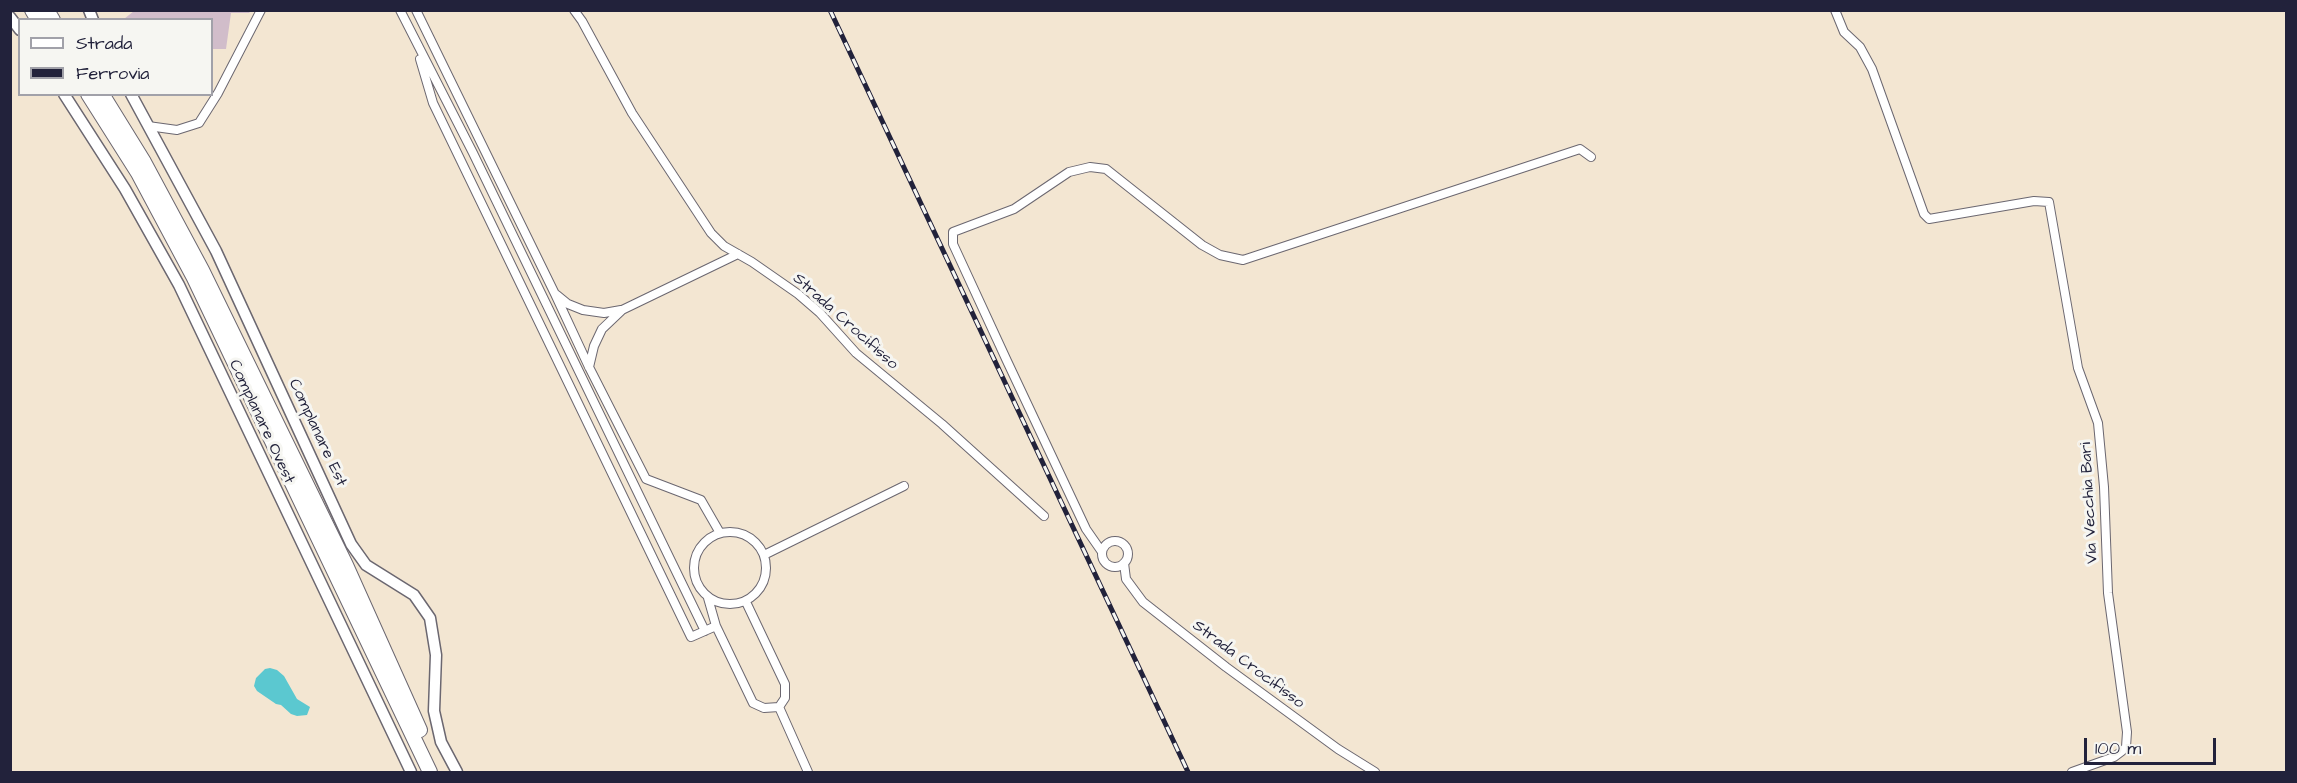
<!DOCTYPE html>
<style>
body{margin:0}
#map{position:relative;width:2297px;height:783px;overflow:hidden;background:#f3e6d2;font-family:"Architects Daughter",sans-serif}
canvas{display:block}
.frame{position:absolute;inset:0;border:12px solid #22223b;pointer-events:none}
.legend{position:absolute;left:18px;top:18px;width:195px;height:78px;box-sizing:border-box;background:#f6f6f2;border:2px solid #a1a1a9;margin:0;padding:8px 10px;list-style:none;font-size:18px;color:#22223b}
.legend li{display:flex;align-items:center;gap:12px;height:30px}
.legend b{width:30px;border:2px solid #a1a1a9}
.scale{position:absolute;left:2084px;top:738px;width:132px;height:27px;box-sizing:border-box;border:3px solid #22223b;border-top:0;padding-left:8px;font-size:18px;line-height:21px;white-space:nowrap;color:#22223b;-webkit-text-stroke:4px #f6f6f2;paint-order:stroke}
</style>
<div id="map">
<canvas width="2297" height="783"></canvas>
<div class="frame"></div>
<ul class="legend">
<li><b style="height:8px;background:#fff"></b>Strada</li>
<li><b style="height:8px;background:#22223b"></b>Ferrovia</li>
</ul>
<div class="scale">100 m</div>
</div>
<script>
const ctx = document.querySelector('canvas').getContext('2d');
ctx.lineJoin = 'round';
function fillPath(path, color) {
  ctx.fillStyle = color;
  ctx.fill(path, 'evenodd');
}
function toPath(rows) {
  const path = new Path2D();
  for (const r of rows) {
    if (r.length === 3) {
      path.moveTo(r[0] + r[2], r[1]);
      path.arc(r[0], r[1], r[2], 0, 2 * Math.PI);
      continue;
    }
    path.moveTo(r[0], r[1]);
    for (let i = 2; i < r.length; i += 2) path.lineTo(r[i], r[i + 1]);
  }
  return path;
}
function strokePath(path, color, width, dash) {
  ctx.strokeStyle = color;
  ctx.lineWidth = width;
  ctx.lineCap = dash ? 'butt' : 'round';
  ctx.setLineDash(dash || []);
  ctx.stroke(path);
}
function drawText(font, color, halo, rows, align = 'center') {
  ctx.font = font + ' "Architects Daughter",sans-serif';
  ctx.lineWidth = 6;
  ctx.setLineDash([]);
  ctx.textBaseline = 'middle';
  ctx.strokeStyle = halo;
  ctx.fillStyle = color;
  for (const [text, x, y, turn = 0] of rows) {
    ctx.save();
    ctx.translate(x, y);
    ctx.rotate((+turn || 0) * Math.PI / 180);
    ctx.textAlign = isNaN(turn) ? turn : align;
    if (halo) ctx.strokeText(text, 0, 0);
    ctx.fillText(text, 0, 0);
    ctx.restore();
  }
}
const industrial = toPath([
 [134,11,134,10,251,11,249,13,231,13,226,49,212,49,212,20,124,19]
]);
const water = toPath([
 [270,668,277,670,284,676,297,699,310,707,307,715,297,716,291,714,281,705,276,704,257,691,254,686,256,678,265,669]
]);
const street = toPath([
 [400,10,473,153,705,631],
 [416,10,555,294,589,367,646,479,701,500,720,533],
 [574,10,582,21,632,113,711,233,724,246,752,262,798,294,820,313,856,353,942,424,1044,516],
 [1835,10,1844,32,1860,47,1872,69,1924,214,1929,219,2034,201,2049,202,2078,368,2098,423,2104,487,2108,593,2127,732,2126,747,2122,751,2114,757,2072,772],
 [420,59,433,103,691,637,716,626],
 [148,126,177,130,199,123,218,93,261,10],
 [557,295,568,304,583,310,604,313,621,310],
 [589,367,594,346,602,329,622,310,738,254],
 [730,568,36],
 [1115,554,13],
 [1102,552,1086,529,1007,361,953,244,953,232,1014,209,1069,172,1090,167,1106,169,1202,245,1220,255,1243,260,1580,149,1591,157],
 [764,555,904,486],
 [1124,563,1126,579,1143,602,1226,667,1338,749,1375,772],
 [708,598,716,626,753,703,764,708,779,707],
 [746,602,785,684,785,698,779,707,808,772]
]);
const secondary = toPath([
 [89,10,93,20],
 [10,17,20,30],
 [64,94,125,189,179,285,411,772],
 [131,94,216,251,351,544,366,565,414,595,430,618,436,655,434,711,441,742,457,772]
]);
const highway = toPath([
 [32,10,38,20],
 [47,10,53,20],
 [88,94,138,173,194,278,430,772],
 [102,94,144,162,202,270,346,565,420,730]
]);
const rail = toPath([
 [830,10,1188,772]
]);
const streetNames = [
 ["Strada Crocifisso",845,322,42],
 ["Complanare Ovest",261,422,65],
 ["Complanare Est",317,433,65],
 ["Via Vecchia Bari",2090,503,-93],
 ["Strada Crocifisso",1248,665,37]
];
fillPath(industrial, '#d1bdca');
fillPath(water, '#5bc8d0');
strokePath(street, '#6b6770', 10);
strokePath(secondary, '#6b6770', 13);
strokePath(highway, '#6b6770', 16);
strokePath(street, '#fff', 8);
strokePath(secondary, '#fff', 10);
strokePath(highway, '#fff', 14);
strokePath(rail, '#22223b', 5);
strokePath(rail, '#f6f6f2', 3, [9]);
drawText('16px', '#22223b', '#f6f6f2', streetNames);
</script>
